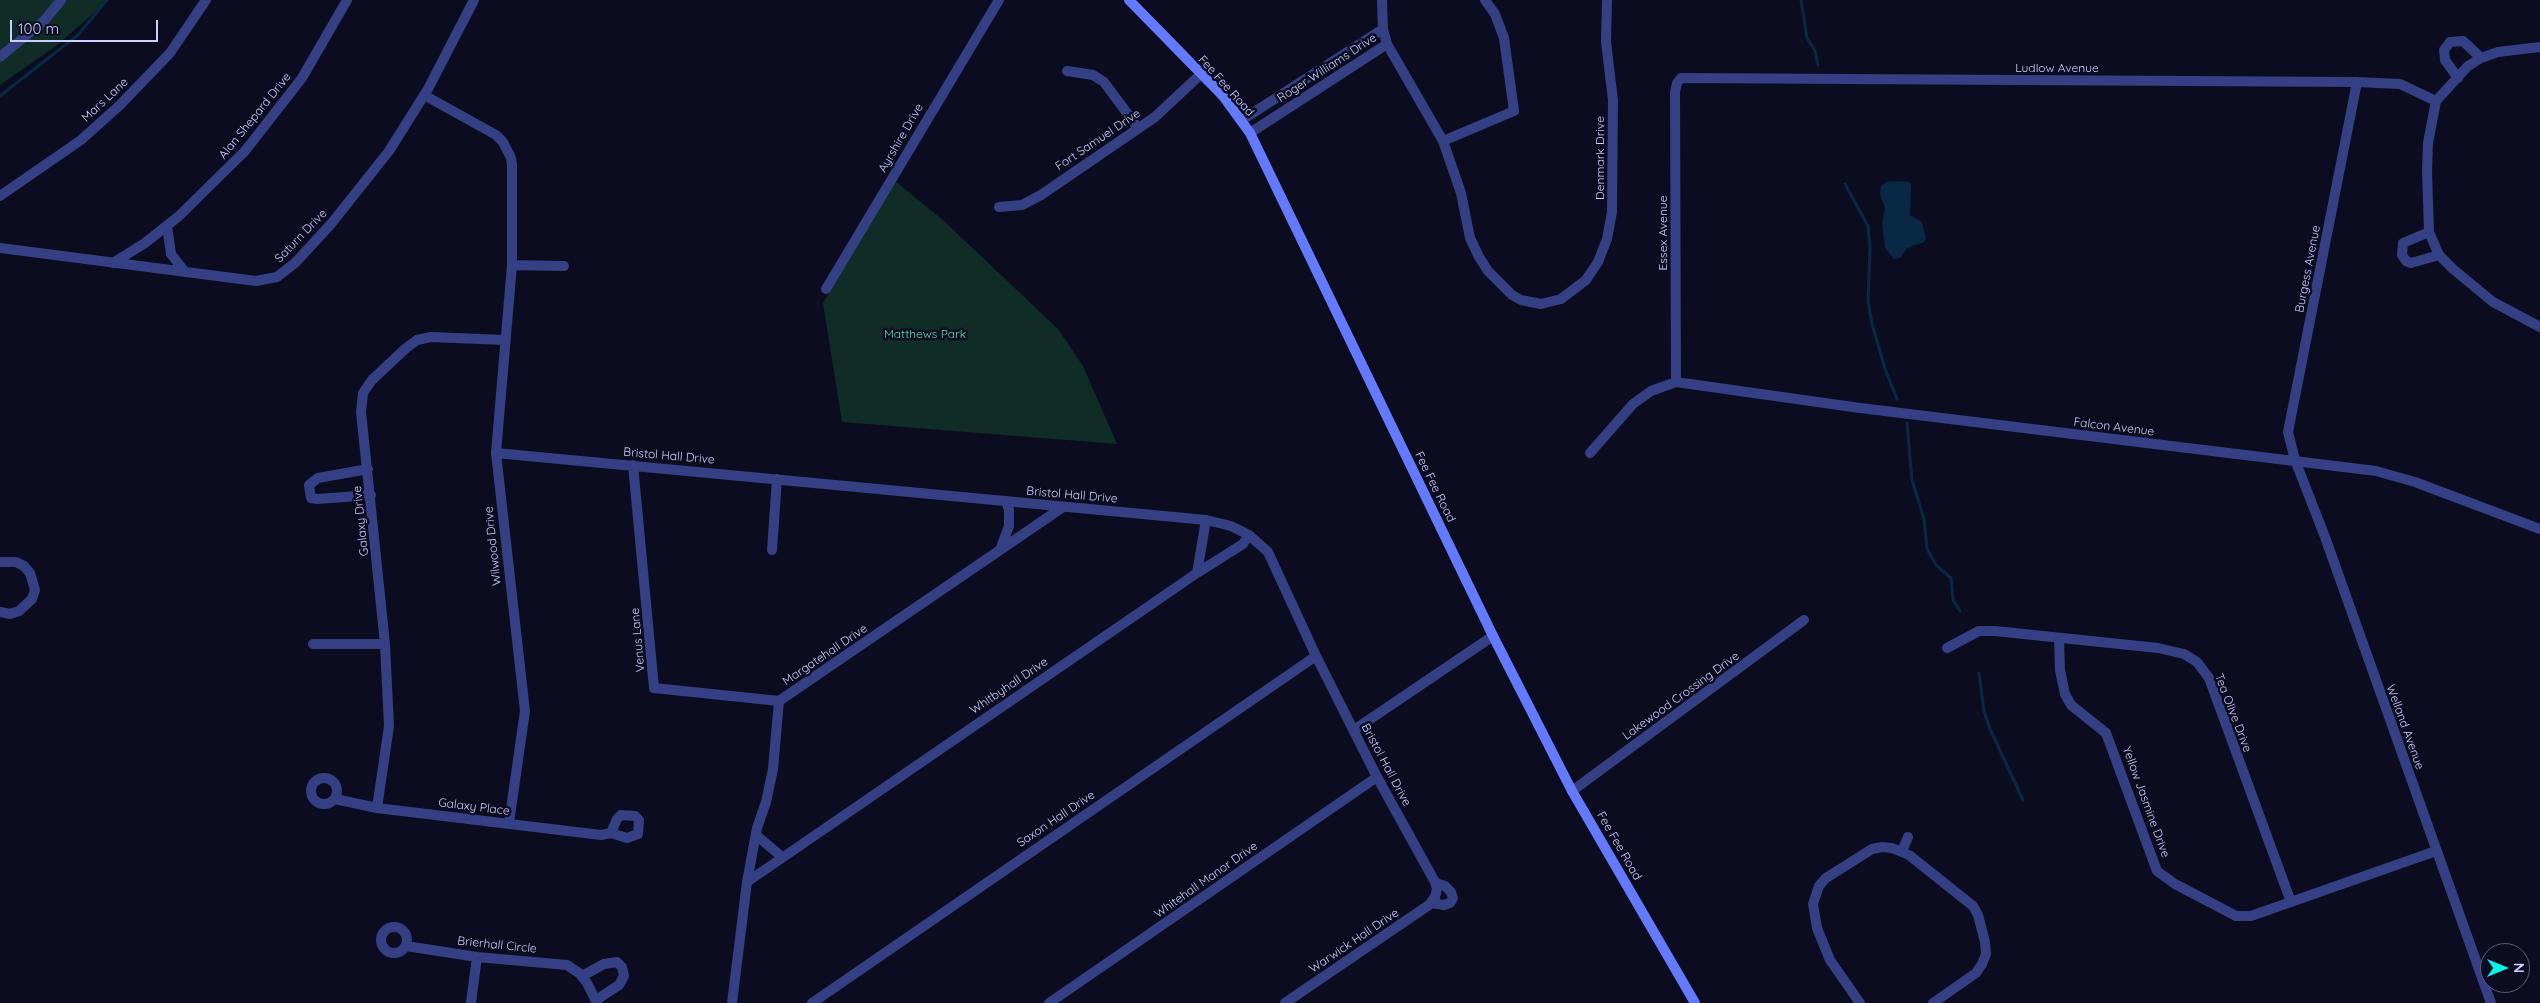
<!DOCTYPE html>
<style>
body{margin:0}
#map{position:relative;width:2540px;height:1003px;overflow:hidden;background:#0c0c21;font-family:Quicksand,sans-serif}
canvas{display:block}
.north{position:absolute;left:2480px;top:943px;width:50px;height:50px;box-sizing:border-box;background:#0c0c21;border:1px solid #595a7a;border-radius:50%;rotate:90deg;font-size:14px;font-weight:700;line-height:20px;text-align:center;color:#cccfff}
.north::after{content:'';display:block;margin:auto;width:18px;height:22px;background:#00f7e6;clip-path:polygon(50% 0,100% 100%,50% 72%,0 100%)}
.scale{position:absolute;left:10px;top:20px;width:148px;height:22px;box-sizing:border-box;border:2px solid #cccfff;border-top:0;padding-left:6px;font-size:15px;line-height:18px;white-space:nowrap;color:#cccfff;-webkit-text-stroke:4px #0c0c21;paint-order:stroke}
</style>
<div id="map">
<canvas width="2540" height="1003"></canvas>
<div class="north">N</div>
<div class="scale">100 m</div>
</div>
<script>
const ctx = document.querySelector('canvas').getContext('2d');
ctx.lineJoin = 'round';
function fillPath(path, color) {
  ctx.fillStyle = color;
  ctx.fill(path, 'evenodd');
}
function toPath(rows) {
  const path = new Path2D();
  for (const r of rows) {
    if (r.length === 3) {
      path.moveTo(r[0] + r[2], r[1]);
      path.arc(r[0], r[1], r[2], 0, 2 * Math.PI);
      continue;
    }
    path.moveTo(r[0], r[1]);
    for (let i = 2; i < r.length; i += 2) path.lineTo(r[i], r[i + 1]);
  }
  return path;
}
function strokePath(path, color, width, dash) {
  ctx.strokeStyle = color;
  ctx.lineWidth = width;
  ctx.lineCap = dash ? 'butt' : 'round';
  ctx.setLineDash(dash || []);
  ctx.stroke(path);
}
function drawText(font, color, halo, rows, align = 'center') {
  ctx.font = font + ' Quicksand,sans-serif';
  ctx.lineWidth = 5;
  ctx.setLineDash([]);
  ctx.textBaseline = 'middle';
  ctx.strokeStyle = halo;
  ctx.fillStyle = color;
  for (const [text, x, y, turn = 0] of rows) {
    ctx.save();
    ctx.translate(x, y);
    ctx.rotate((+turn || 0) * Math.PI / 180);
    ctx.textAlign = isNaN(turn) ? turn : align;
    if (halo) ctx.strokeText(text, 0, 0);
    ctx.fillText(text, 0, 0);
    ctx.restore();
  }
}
const green = toPath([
 [0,0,109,0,56,46,0,85],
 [895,181,944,221,1058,329,1083,366,1117,444,842,422,823,303]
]);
const water = toPath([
 [1906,181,1911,183,1910,215,1922,222,1926,238,1924,242,1907,248,1900,258,1894,259,1885,248,1882,223,1885,208,1880,194,1881,186,1886,182]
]);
const stream = toPath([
 [1801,0,1807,38,1815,51,1818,65],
 [0,96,78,35,107,0],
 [1845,184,1868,226,1870,249,1868,301,1872,324,1885,369,1897,399],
 [1907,423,1912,480,1924,519,1927,549,1936,565,1951,578,1953,600,1960,611],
 [1979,673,1984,711,1990,729,2023,800]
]);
const street = toPath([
 [1382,0,1383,29,1387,44,1443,141,1461,193,1470,238,1479,257,1488,271,1512,295,1521,300,1541,304,1561,299,1586,280,1598,262,1607,239,1612,212,1613,100,1606,42,1607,0],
 [2540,47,2498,52,2481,58,2468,66,2436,101,2428,143,2427,171,2429,232,2439,255,2453,269,2493,302,2540,327],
 [0,57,44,21,61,0],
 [1067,71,1093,75,1104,82,1138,128],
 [2458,78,2445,60,2444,50,2450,42,2463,41,2481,58],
 [2357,82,2288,432,2295,460,2325,537,2491,1003],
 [424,95,496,135,503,142,511,158,512,165,512,265,496,453,525,711,509,823],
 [1242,120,1383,29],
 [1250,133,1387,44],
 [1443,141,1514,111,1504,38,1495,14,1485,0],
 [0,196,81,140,120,105,170,53,206,0],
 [999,207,1022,205,1041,195,1155,117,1201,74],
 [167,226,171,254,185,272],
 [2429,232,2403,243,2402,255,2406,261,2411,263,2439,255],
 [0,248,256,281,277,277,295,263,331,224,389,151,428,89,474,0],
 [113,263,145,243,179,216,245,151,302,78,347,0],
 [512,265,564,266],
 [826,289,999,0],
 [1676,382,1675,92,1677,83,1681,78,2357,82,2400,84,2436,101],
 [496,453,1206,520,1231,526,1249,535,1268,552,1316,656,1377,777,1435,882,1437,889,1435,897,1429,905,1285,1003],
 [1590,453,1633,404,1651,391,1676,382,1860,408,2376,471,2415,482,2540,529],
 [633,465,654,688,779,701],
 [368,469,318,478,309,485,310,492,311,498,318,499,371,495],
 [772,550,777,479],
 [1000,550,1009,526,1009,510,1006,501],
 [0,562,16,562,24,566,30,573,35,590,32,599,19,611,10,614,0,612],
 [1197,573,1206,520],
 [2059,639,2060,670,2065,694,2071,705,2106,733,2157,871,2175,884,2236,916,2251,916,2436,851],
 [313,644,385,644],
 [1947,648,1979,631,1995,631,2158,648,2184,654,2197,662,2209,678,2291,902],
 [1354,730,1493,636],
 [324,791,13],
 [1572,791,1804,620],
 [335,799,377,808,601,835,611,833,627,838,638,834,639,820,635,816,621,815,617,819,611,833],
 [377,808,389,726,385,644,361,412,363,393,372,380,405,349,417,340,431,337,504,340],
 [756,835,782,857],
 [1902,851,1908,837],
 [747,882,1197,573,1243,544,1249,535],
 [1431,903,1444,905,1450,903,1453,898,1451,892,1445,886,1436,883],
 [394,940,13],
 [406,946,477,957,567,965,579,973,587,983,597,1003],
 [582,976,604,964,617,962,622,967,624,976,619,985,596,1000],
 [471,1003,477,957],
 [732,1003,747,882,757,828,766,802,773,769,779,701,1063,507],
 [812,1003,1316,656],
 [1049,1003,1377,777],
 [1860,1003,1830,960,1817,928,1813,904,1819,886,1826,878,1872,849,1882,847,1892,848,1909,855,1973,906,1978,915,1985,942,1986,954,1982,964,1976,973,1933,1003]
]);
const secondary = toPath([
 [1129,0,1223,96,1250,133,1493,636,1572,791,1695,1003]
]);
const streetNames = [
 ["Roger Williams Drive",1327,68,-33],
 ["Ludlow Avenue",2057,68],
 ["Fee Fee Road",1226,86,48],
 ["Mars Lane",105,100,-43],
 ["Alan Shepard Drive",255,116,-51],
 ["Ayrshire Drive",901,138,-60],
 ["Fort Samuel Drive",1098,140,-34],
 ["Denmark Drive",1600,158,-90],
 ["Essex Avenue",1663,233,-90],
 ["Saturn Drive",301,236,-46],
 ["Burgess Avenue",2308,269,-79],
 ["Falcon Avenue",2114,427,7],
 ["Bristol Hall Drive",669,456,5],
 ["Fee Fee Road",1435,487,64],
 ["Bristol Hall Drive",1072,495,5],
 ["Galaxy Drive",361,521,-96],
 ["Wilwood Drive",493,546,-96],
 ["Venus Lane",638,640,-95],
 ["Margatehall Drive",825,655,-34],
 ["Whitbyhall Drive",1009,686,-34],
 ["Lakewood Crossing Drive",1681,696,-36],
 ["Tea Olive Drive",2233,713,69],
 ["Welland Avenue",2405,727,70],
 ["Bristol Hall Drive",1386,765,62],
 ["Yellow Jasmine Drive",2146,802,70],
 ["Galaxy Place",474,807,7],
 ["Saxon Hall Drive",1056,819,-34],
 ["Fee Fee Road",1619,846,60],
 ["Whitehall Manor Drive",1206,880,-35],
 ["Warwick Hall Drive",1354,941,-34],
 ["Brierhall Circle",497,945,6]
];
const parkNames = [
 ["Matthews Park",925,334]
];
fillPath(green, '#0f2c26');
fillPath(water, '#092843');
strokePath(stream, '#092843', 3);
strokePath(street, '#353f83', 10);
strokePath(secondary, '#637aff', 10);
drawText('12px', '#cccfff', '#0c0c21', streetNames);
drawText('12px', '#53e4a7', '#0c0c21', parkNames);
</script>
